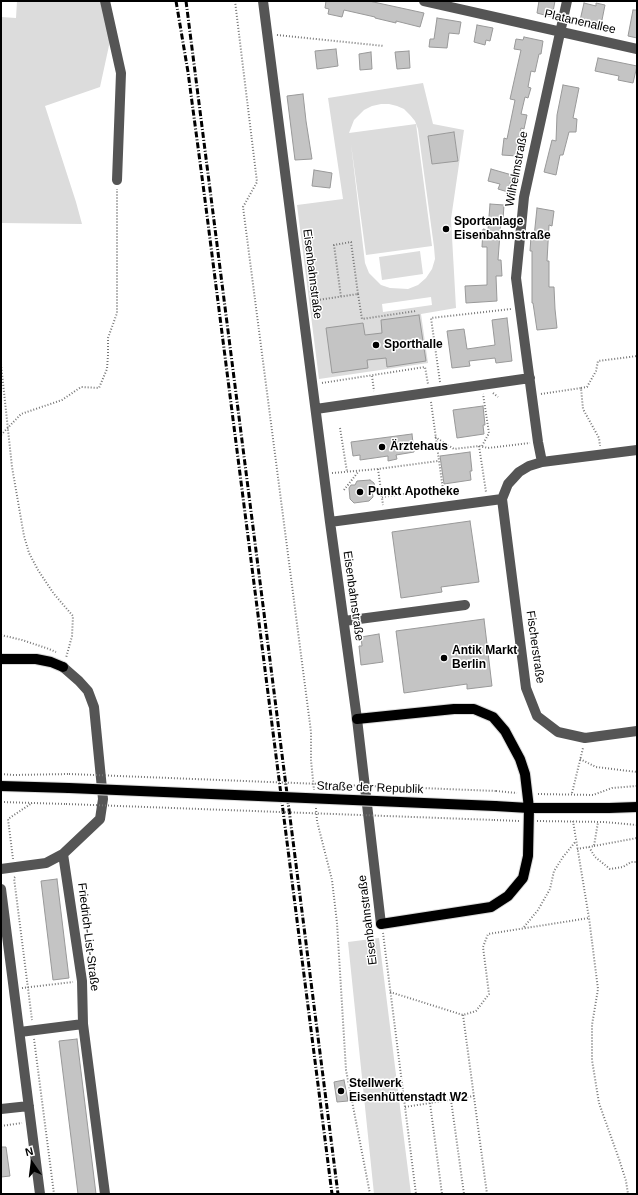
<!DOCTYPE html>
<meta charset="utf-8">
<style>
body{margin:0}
#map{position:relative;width:638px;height:1195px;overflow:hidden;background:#fff;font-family:Helvetica,sans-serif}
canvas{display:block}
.frame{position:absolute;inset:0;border:2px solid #000;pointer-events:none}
.north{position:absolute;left:12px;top:1143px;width:40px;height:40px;-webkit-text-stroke:3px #fff;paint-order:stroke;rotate:346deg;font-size:11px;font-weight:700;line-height:16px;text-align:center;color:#000}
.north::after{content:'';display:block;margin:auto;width:14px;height:18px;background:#000;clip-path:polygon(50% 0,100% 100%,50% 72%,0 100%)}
</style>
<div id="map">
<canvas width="638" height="1195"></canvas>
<div class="frame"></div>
<div class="north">N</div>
</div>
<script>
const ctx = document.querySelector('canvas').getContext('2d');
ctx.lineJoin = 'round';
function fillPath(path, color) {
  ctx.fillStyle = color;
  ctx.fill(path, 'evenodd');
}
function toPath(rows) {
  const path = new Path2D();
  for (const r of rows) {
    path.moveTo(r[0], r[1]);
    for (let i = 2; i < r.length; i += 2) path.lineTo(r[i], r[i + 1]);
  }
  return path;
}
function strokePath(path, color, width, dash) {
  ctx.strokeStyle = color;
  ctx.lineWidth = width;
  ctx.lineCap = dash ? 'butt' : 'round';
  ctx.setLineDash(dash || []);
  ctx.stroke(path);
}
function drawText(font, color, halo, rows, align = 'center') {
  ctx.font = font + ' Helvetica,sans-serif';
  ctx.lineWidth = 3;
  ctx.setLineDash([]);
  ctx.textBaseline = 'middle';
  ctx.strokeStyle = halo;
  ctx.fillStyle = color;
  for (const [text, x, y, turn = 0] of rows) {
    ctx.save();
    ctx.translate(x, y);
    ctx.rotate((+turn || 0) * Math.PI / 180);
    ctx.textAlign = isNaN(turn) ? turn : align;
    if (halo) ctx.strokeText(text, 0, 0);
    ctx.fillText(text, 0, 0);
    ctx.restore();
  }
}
const green = toPath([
 [17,1,101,1,110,41,100,87,45,106,76,202,82,224,1,223,1,17,16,18],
 [423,83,433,124,464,130,451,219,456,308,421,314,428,363,319,379,297,205,343,199,328,98],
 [381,104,389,104,397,106,404,109,410,115,415,121,418,129,434,247,435,259,432,269,426,278,418,285,408,289,390,288,381,285,369,273,365,263,351,144,366,255,432,246,416,124,349,133,354,120,364,110,372,106],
 [454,132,458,160,432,164,428,136],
 [431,297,432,305,383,312,382,304],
 [420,251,423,274,382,280,379,257],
 [379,938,402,1123,411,1194,374,1194,348,942]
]);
const building = toPath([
 [326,1,369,1,424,13,420,27,396,21,396,23,375,18,375,17,344,10,342,17,328,14,329,9,325,8,326,1],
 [539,1,555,1,552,17,537,13,539,1],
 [584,3,596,6,596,3,605,5,600,30,579,25,584,3],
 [633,10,637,10,637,38,628,36,633,10],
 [437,18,461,22,459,34,449,33,447,48,429,47,430,39,434,39,437,18],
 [477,25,493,28,490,41,486,40,485,45,474,42,477,25],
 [524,37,543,41,541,54,539,54,535,72,531,71,528,87,531,88,528,98,525,97,521,114,527,115,524,129,521,128,517,156,502,155,504,138,507,139,515,100,510,99,521,50,514,49,516,39,523,40,524,37],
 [336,49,338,66,317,69,315,51,336,49],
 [409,51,410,68,397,69,395,52,409,51],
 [371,52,372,69,360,70,359,54,371,52],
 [598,58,637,66,633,83,618,80,619,76,595,71,598,58],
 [563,85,579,88,573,118,577,119,576,132,569,132,563,155,560,155,556,175,544,172,552,140,556,141,557,115,563,85],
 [303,94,306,121,312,159,295,160,287,96,303,94],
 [454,132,458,161,432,164,428,136,454,132],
 [491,169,512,175,508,192,498,189,500,184,488,181,491,169],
 [314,170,332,173,330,188,312,186,314,170],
 [490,204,504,205,503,220,501,220,498,260,501,260,502,276,496,276,497,301,466,303,465,286,487,285,487,247,482,247,483,229,488,230,490,204],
 [537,208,554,211,552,226,549,225,547,261,549,261,549,287,554,287,555,309,557,328,537,330,533,303,532,303,532,251,530,251,531,236,534,237,537,208],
 [419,315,426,361,387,367,386,358,367,360,368,368,332,373,326,328,363,323,365,335,382,333,381,320,419,315],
 [507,318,512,361,496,363,495,358,469,361,470,366,452,368,447,331,464,329,467,349,495,345,492,320,507,318],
 [483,406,485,425,483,425,484,434,457,438,453,410,483,406],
 [412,434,414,452,396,455,397,459,388,461,388,456,360,460,360,455,353,456,351,442,412,434],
 [470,452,472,471,470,471,471,480,444,484,440,456,470,452],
 [370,480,374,483,375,488,372,490,373,497,369,501,354,503,350,499,349,488,351,485,355,485,357,481,370,480],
 [470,521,479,582,441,587,442,592,401,598,392,532,470,521],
 [484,619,492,686,467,689,467,684,404,693,396,631,484,619],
 [379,634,383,662,361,665,359,646,362,646,361,637,379,634],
 [57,879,69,978,53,980,41,881,57,879],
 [77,1039,96,1194,78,1194,59,1041,77,1039],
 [344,1080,348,1101,337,1102,334,1082,344,1080],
 [1,1147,6,1147,10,1176,1,1177,1,1147]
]);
const path = toPath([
 [235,1,257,182,243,207,311,732,311,760,314,790],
 [277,35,384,46],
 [358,294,362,319,416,311],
 [311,301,358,294,351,242,334,245,341,297],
 [1,364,12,467,24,536,29,553,38,570,54,594,73,616,72,636,66,658],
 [372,376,374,391],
 [440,382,431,318,511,309],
 [322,383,425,367,428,384],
 [581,388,587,387,596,371,598,361,637,356],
 [493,393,498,397],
 [541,394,581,388,583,409,599,438,600,446],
 [431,402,444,497],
 [340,428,347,472],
 [1,435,21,414,62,400,81,387,99,388,107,369,108,355,108,338,117,313,117,189],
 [435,437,454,449,479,446,488,448,530,443],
 [479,446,486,492],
 [482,446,489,433,483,394],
 [378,469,383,505],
 [332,473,378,469,438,461],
 [344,490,358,472],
 [382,497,442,489],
 [1,635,22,640,49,649,56,652],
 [580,759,596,767,637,772],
 [1,774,14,775,69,774],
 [496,791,517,793],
 [572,793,583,748],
 [538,794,593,795,612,788,637,786],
 [1,802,66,804],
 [316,808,317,821,332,880,337,923,346,1070,370,1194],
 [494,820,519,821],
 [537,821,604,822,637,825],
 [573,821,589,918,598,989,592,1025,592,1060,599,1103,619,1159,626,1181,628,1194],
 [594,846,637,838],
 [589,847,595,857,610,869,623,867,631,862,637,862],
 [577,849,594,846,598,822],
 [13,859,8,819,32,803],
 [15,877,14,878,32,1020],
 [524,927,538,910,550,889,554,871,563,857,576,841],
 [383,933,416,1194],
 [22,988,73,982],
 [390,992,463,1015,476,1011,489,994,483,947,488,934,589,918],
 [463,1015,487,1194],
 [34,1039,54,1194],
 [451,1100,464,1194],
 [430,1103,442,1194],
 [405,1107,474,1096],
 [1,1126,22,1123]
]);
const minor = toPath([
 [105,1,121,73,117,180],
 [263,1,330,522,357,719,381,924],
 [424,1,637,49],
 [316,409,530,378],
 [542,462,538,442,516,278,524,197,567,1],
 [502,499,526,688,537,716,558,732,585,738,637,731],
 [330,522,502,499,508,484,519,472,529,466,542,462,637,450],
 [344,621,465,605],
 [63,854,82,981,83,1024,105,1194],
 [1,869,46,863,63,854,100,819,103,799,94,707,88,691,79,681,63,667],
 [1,889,40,1194],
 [20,1032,83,1024],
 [1,1109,29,1106]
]);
const major = toPath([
 [1,659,36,659,51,662,63,667],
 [357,719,454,709,474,709,493,717,505,731,520,759,525,774,529,808,528,856,523,878,508,896,491,907,381,924],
 [1,786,69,788],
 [495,806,529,808,609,808,637,807]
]);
const rail = toPath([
 [176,1,188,72,204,192,332,1194],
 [186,1,338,1194]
]);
const pathBridge = toPath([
 [69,774,496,791],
 [66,804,494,820]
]);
const majorBridge = toPath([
 [69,788,495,806]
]);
const markers = [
 [446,229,4,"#000"],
 [376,345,4,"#000"],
 [382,447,4,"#000"],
 [360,492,4,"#000"],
 [444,658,4,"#000"],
 [341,1091,4,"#000"]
];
const streetNames = [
 ["Platanenallee",580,22,13],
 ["Wilhelmstraße",517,169,-79],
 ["Eisenbahnstraße",312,274,83],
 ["Eisenbahnstraße",353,596,82],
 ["Fischerstraße",535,647,82],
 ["Straße der Republik",370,788,2],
 ["Eisenbahnstraße",368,920,-97],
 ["Friedrich-List-Straße",88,937,83]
];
const poiNames = [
 ["Sportanlage",454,222],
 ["Eisenbahnstraße",454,236],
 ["Sporthalle",384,345],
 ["Ärztehaus",390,447],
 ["Punkt Apotheke",368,492],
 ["Antik Markt",452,651],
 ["Berlin",452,665],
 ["Stellwerk",349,1084],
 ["Eisenhüttenstadt W2",349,1098]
];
fillPath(green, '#dcdcdc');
fillPath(building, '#c4c4c4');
strokePath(building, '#999', 1);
strokePath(major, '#dbdbdb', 12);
strokePath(path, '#777', 2, [1, 2]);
strokePath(minor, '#555', 10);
strokePath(major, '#000', 10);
strokePath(rail, '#000', 3, [6, 2, 1, 2]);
strokePath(majorBridge, '#dbdbdb', 12, []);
strokePath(pathBridge, '#777', 2, [1, 2]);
strokePath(majorBridge, '#000', 10);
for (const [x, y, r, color] of markers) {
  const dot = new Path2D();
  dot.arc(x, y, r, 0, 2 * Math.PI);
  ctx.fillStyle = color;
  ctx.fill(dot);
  strokePath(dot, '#fff', 1.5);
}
drawText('12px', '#000', '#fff', streetNames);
drawText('bold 12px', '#000', '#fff', poiNames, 'left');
</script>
